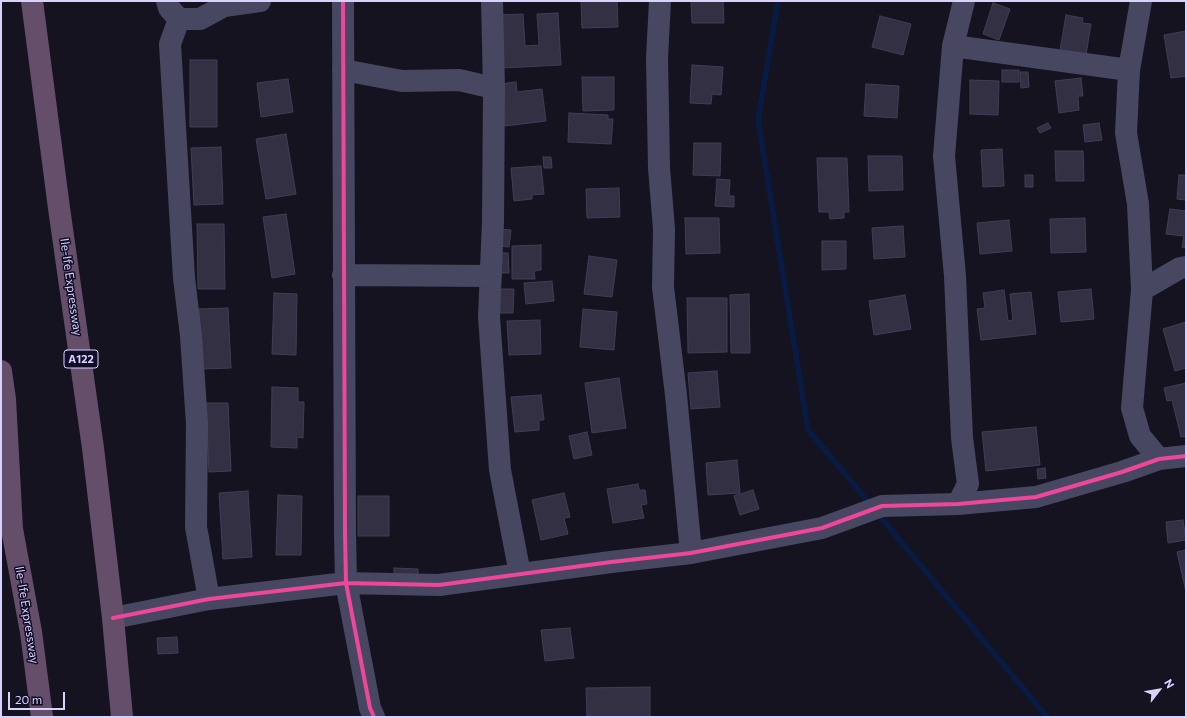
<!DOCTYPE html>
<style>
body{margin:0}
#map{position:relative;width:1187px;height:718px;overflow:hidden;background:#161320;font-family:Commissioner,sans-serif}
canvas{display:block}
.frame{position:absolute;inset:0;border:2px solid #d8d2ff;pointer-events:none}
.north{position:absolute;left:1139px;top:670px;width:40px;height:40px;-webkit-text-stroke:3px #120d26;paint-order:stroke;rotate:59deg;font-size:11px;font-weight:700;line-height:16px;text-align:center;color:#d8d2ff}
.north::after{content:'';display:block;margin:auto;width:14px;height:18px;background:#d8d2ff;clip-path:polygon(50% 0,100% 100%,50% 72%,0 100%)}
.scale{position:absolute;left:8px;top:692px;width:57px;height:18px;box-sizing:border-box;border:2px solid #d8d2ff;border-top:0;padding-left:5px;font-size:12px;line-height:14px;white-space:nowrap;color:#d8d2ff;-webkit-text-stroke:3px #120d26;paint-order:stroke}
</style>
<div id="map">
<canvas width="1187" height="718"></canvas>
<div class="frame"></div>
<div class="north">N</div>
<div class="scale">20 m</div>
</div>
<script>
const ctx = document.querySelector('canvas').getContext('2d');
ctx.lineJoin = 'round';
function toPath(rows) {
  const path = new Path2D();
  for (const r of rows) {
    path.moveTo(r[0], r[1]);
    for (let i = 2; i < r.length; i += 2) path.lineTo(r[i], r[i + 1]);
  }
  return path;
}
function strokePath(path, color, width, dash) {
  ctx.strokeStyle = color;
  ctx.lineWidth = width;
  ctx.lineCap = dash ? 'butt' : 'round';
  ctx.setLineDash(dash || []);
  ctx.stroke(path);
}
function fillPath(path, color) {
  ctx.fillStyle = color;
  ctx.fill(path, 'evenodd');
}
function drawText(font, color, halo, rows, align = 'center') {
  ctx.font = font + ' Commissioner,sans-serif';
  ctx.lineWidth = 3;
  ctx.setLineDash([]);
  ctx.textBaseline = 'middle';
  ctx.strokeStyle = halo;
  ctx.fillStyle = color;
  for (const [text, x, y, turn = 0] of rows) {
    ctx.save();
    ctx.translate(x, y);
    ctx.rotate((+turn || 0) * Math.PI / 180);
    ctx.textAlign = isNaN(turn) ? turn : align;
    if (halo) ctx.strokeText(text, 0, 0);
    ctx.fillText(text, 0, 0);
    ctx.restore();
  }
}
const stream = toPath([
 [778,1,758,120,808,430,871,505],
 [877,513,1047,717]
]);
const building = toPath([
 [581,1,617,1,618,27,582,28,581,1],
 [691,1,723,1,724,23,692,23,691,1],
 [993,3,1010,9,999,40,983,34,993,3],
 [558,13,561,65,502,68,499,15,523,14,525,46,539,45,537,14,558,13],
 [1066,15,1083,18,1082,23,1091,24,1086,55,1060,50,1066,15],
 [880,16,911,24,903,55,872,47,880,16],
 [1186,31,1186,76,1171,78,1164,35,1186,31],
 [190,60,217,60,217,127,190,127,190,60],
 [692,65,723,67,721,95,712,94,711,104,690,103,692,65],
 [1002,70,1019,70,1019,82,1002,82,1002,70],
 [1020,72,1028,72,1029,87,1021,88,1020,72],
 [582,77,614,77,614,110,583,111,582,77],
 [1081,78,1083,96,1078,96,1079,110,1059,113,1055,81,1081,78],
 [288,79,293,112,261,117,257,83,288,79],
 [970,80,999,81,998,115,970,114,970,80],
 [516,82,517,92,542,89,546,121,505,126,500,84,516,82],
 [866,84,899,86,897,118,864,116,866,84],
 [569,113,608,115,608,119,613,119,611,144,568,142,569,113],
 [1048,123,1051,128,1040,133,1037,128,1048,123],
 [1099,123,1102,140,1085,142,1083,125,1099,123],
 [286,134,296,194,266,199,256,139,286,134],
 [694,143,721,143,720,176,693,175,694,143],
 [221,147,223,204,194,205,191,148,221,147],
 [1002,149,1004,186,983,187,981,150,1002,149],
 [1055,151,1083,151,1084,181,1056,181,1055,151],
 [868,156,902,156,903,190,869,191,868,156],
 [543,157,551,157,552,168,544,168,543,157],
 [817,158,847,158,849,212,844,212,844,218,830,219,829,212,819,212,817,158],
 [541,166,544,194,532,195,532,199,514,201,511,168,541,166],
 [1025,175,1033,175,1033,187,1025,187,1025,175],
 [1179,175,1186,175,1186,200,1177,199,1179,175],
 [717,179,730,180,729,196,734,196,734,207,715,206,717,179],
 [619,188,620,217,587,218,586,189,619,188],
 [1170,209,1186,211,1186,248,1182,247,1184,236,1166,234,1170,209],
 [286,214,295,274,272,278,263,217,286,214],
 [685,218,719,218,720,253,686,254,685,218],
 [1085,218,1086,252,1051,253,1050,219,1085,218],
 [1009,220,1012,251,980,254,977,223,1009,220],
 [197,224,224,224,225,289,198,289,197,224],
 [903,226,905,257,874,259,872,228,903,226],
 [500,229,511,230,509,247,498,246,500,229],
 [822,241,846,241,846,269,822,270,822,241],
 [541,245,541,270,534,271,535,279,512,279,512,246,541,245],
 [494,253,508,253,509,273,495,273,494,253],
 [589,256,617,260,612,297,584,294,589,256],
 [552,281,554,301,526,304,524,283,552,281],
 [495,289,514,289,513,313,495,313,495,289],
 [1091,289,1094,319,1061,322,1058,292,1091,289],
 [1004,290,1008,321,1013,320,1010,294,1031,292,1036,334,981,340,977,309,985,308,983,293,1004,290],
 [274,293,297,294,296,355,272,354,274,293],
 [749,294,750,353,731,353,730,295,749,294],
 [905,295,911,329,874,335,869,301,905,295],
 [687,298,727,298,727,352,688,353,687,298],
 [228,308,231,368,202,369,199,309,228,308],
 [583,309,617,312,614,350,580,347,583,309],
 [540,320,541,354,509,355,507,321,540,320],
 [1186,322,1186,368,1175,371,1163,329,1186,322],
 [717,371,720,407,691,409,688,373,717,371],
 [619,378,626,428,592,433,585,383,619,378],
 [1186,383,1186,436,1181,437,1172,400,1167,401,1164,388,1186,383],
 [272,387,298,388,298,402,304,402,303,438,297,437,297,448,271,447,272,387],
 [541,395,544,420,539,420,539,430,515,432,511,397,541,395],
 [206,403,228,403,231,471,209,472,206,403],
 [1036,427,1040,465,986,471,982,432,1036,427],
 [587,432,592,455,574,459,569,436,587,432],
 [737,460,740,493,708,495,706,463,737,460],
 [1045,468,1046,478,1038,479,1037,469,1045,468],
 [638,484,639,490,645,490,647,504,641,505,644,518,613,523,607,489,638,484],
 [753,490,759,509,740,515,734,496,753,490],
 [248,491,252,557,223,559,219,493,248,491],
 [564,493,570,517,564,518,568,534,541,540,532,500,564,493],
 [278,495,302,496,301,555,276,555,278,495],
 [358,496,389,496,389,536,358,536,358,496],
 [1183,520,1186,540,1168,543,1166,522,1183,520],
 [1186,550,1186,592,1177,552,1186,550],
 [394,568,418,569,418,577,394,576,394,568],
 [570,628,574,658,545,661,541,630,570,628],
 [177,637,178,653,158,654,157,638,177,637],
 [650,687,650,717,587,717,586,688,650,687]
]);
const minor = toPath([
 [167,1,169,8,179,19,170,44,184,278,191,336,197,424,196,527,209,599],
 [343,1,345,533,346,583,370,708,374,717],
 [492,1,494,88,493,222,489,317,500,470,520,574],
 [660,1,657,58,659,168,664,229,663,287,676,395,691,553],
 [1141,1,1129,70,1126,133,1138,204,1142,290,1132,408,1140,436,1159,459],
 [179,19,200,19,224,6,260,1],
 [953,46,1129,70],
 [343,70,402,81,459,80,494,88],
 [343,275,491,276],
 [1142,290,1180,268,1186,267],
 [958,504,968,484,962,438,955,276,944,156,953,46,964,1],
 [113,618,209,599,346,583,439,585,611,562,691,553,822,528,882,506,958,504,1036,497,1122,472,1159,459,1186,456]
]);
const highway = toPath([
 [32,1,59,208,93,448,113,618,122,717],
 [1,371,5,399,12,529,31,632,42,717]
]);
const cycleway = toPath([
 [343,1,345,533,346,583,370,708,374,717],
 [113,618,209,599,346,583,439,585,611,562,691,553,822,528,882,506,958,504,1036,497,1122,472,1159,459,1186,456]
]);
const shields = [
 [81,359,34]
];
const shieldNames = [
 ["A122",81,359]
];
const streetNames = [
 ["Ile-Ife Expressway",71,287,82],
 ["Ile-Ife Expressway",27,615,81]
];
strokePath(stream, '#071b43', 5.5);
fillPath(building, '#343043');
strokePath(building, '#423d55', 1);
strokePath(minor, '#484761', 22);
strokePath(highway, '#654e6a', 22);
strokePath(cycleway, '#ed469a', 4);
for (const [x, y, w] of shields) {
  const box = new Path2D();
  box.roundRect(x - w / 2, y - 9, w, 18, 3);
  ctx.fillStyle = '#120d26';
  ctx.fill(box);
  strokePath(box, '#d8d2ff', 1);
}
drawText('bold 11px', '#d8d2ff', null, shieldNames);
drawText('12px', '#d8d2ff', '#120d26', streetNames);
</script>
